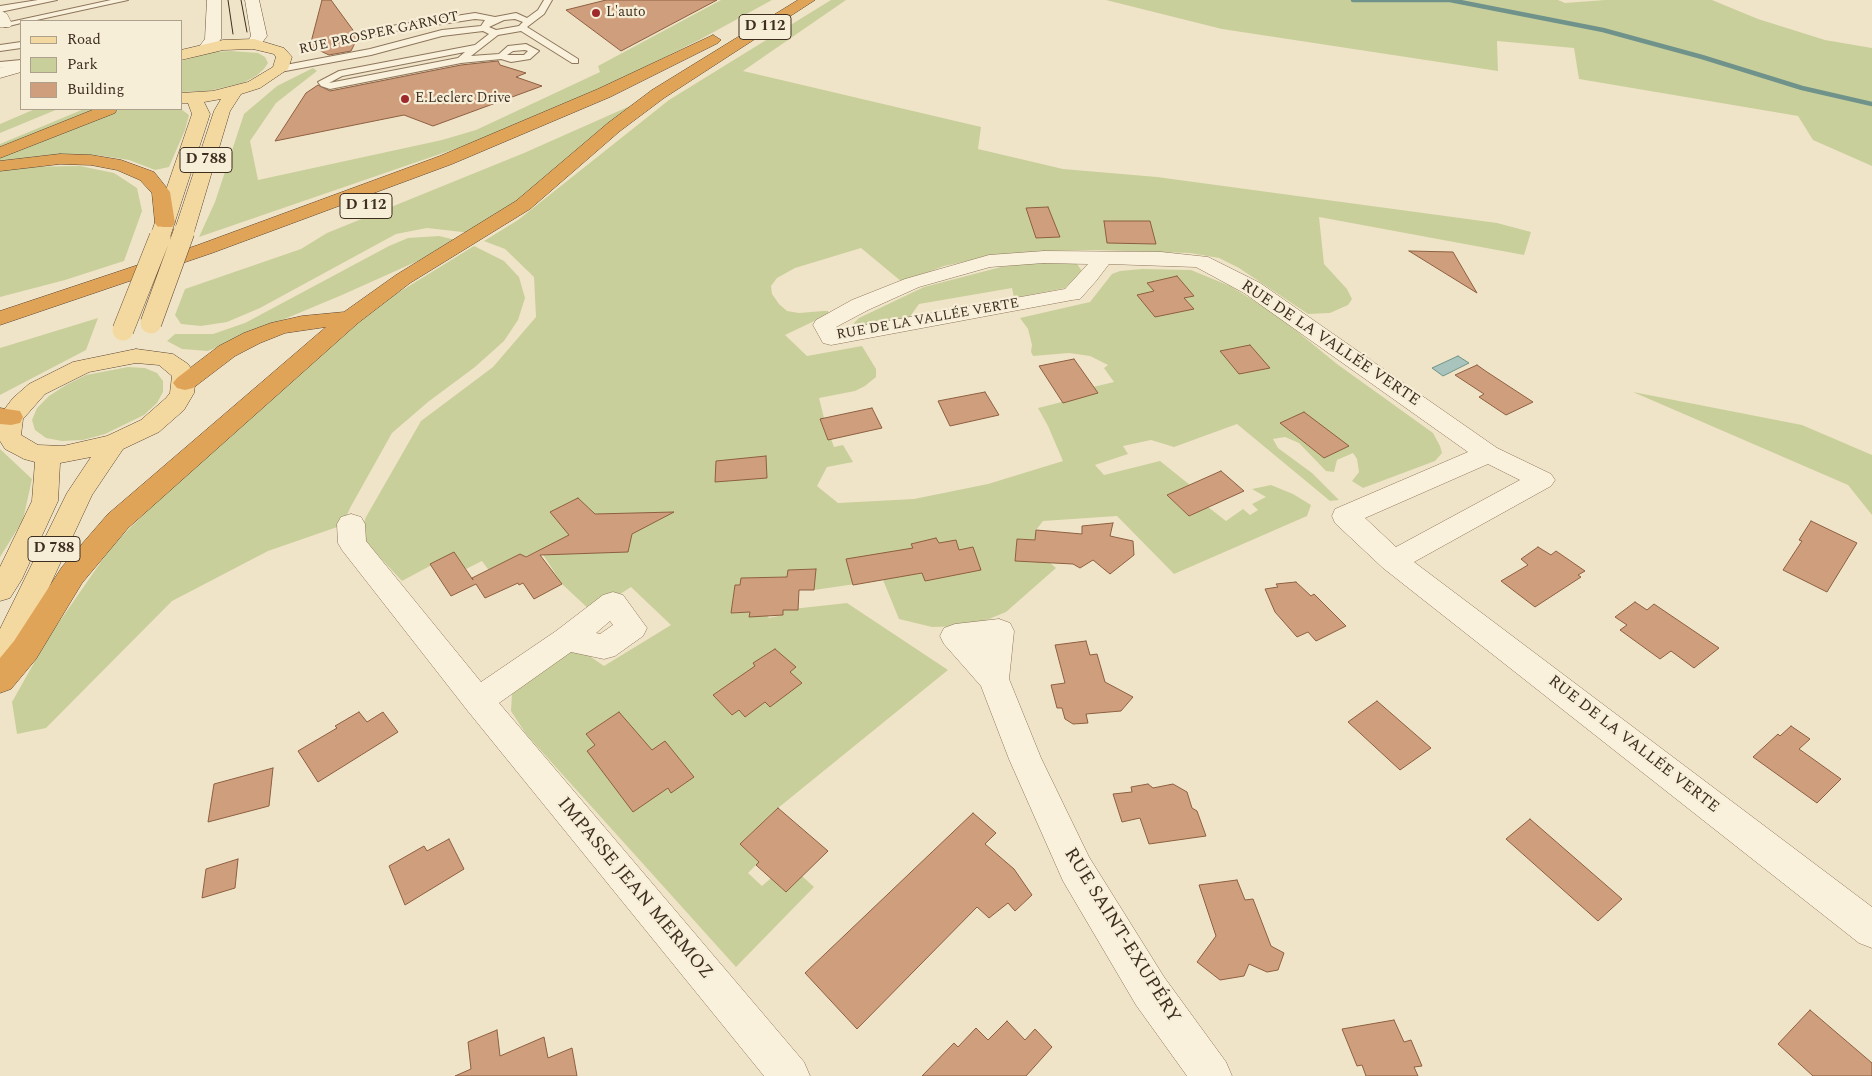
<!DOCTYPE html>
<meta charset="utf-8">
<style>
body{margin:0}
#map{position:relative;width:1872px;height:1076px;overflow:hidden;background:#f0e4c8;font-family:Spectral,serif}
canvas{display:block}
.legend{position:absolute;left:20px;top:20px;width:162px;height:90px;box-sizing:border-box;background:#f7eed8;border:1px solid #ada18e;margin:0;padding:6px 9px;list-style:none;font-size:15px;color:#3d2e20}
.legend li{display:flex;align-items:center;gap:10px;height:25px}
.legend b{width:25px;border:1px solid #ada18e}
</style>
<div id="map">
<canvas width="1872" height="1076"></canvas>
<ul class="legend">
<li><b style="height:6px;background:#f3d9a0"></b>Road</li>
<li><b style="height:14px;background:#c9cf9b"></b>Park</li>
<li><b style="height:14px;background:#cf9f7d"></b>Building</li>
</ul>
</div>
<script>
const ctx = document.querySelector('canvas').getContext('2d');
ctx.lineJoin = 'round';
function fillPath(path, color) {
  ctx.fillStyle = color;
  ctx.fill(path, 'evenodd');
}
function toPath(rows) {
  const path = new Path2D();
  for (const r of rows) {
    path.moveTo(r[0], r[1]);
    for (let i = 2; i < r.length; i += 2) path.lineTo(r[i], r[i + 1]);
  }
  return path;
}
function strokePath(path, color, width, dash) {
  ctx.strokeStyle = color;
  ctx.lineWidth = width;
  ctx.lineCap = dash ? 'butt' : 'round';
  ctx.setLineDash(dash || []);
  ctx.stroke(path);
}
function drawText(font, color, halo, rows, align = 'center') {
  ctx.font = font + ' Spectral,serif';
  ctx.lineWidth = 4.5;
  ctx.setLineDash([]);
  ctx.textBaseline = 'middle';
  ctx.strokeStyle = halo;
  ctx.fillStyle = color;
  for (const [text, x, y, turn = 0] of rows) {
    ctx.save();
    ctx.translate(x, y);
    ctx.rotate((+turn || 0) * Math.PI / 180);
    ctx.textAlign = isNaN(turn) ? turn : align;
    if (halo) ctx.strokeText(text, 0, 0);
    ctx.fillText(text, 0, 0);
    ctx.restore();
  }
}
const green = toPath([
 [721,0,772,0,701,39,621,79,475,142,199,237,215,202,244,114,277,86,313,68,317,71,276,103,250,141,258,180,442,140,476,130,600,72,598,66],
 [831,0,846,0,743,71,981,127,978,149,1063,169,1157,177,1497,223,1531,232,1524,255,1319,217,1324,264,1347,289,1352,299,1348,305,1330,313,1308,314,1239,268,1219,258,1190,253,1094,250,1042,251,991,256,944,266,902,282,861,248,795,268,777,278,771,286,772,294,779,304,787,311,799,313,823,311,828,311,829,314,785,335,807,356,862,346,876,369,876,377,865,386,855,391,819,398,824,418,820,420,828,439,831,439,834,447,843,445,853,462,827,467,817,486,838,503,914,499,988,484,1063,461,1048,426,1038,408,1097,393,1093,387,1114,382,1104,368,1108,365,1090,356,1069,353,1033,356,1031,352,1032,345,1028,329,1020,318,1090,302,1112,274,1120,271,1142,269,1191,270,1230,286,1277,315,1337,364,1433,433,1440,446,1442,453,1435,461,1363,488,1352,481,1359,472,1357,459,1353,453,1337,460,1334,472,1326,471,1299,443,1285,437,1273,439,1278,448,1312,473,1339,500,1330,501,1237,424,1174,447,1151,440,1123,446,1128,454,1095,465,1104,475,1160,461,1190,485,1167,495,1189,516,1208,507,1226,521,1243,509,1250,515,1258,510,1252,504,1266,497,1252,489,1271,485,1293,494,1311,505,1307,516,1174,574,1117,516,1043,521,1036,530,1035,540,1017,539,1015,560,1049,562,1056,568,1006,612,972,626,932,627,899,619,883,580,814,590,816,569,789,570,787,577,741,578,740,585,735,585,731,613,750,612,749,616,767,615,769,618,783,615,783,610,847,603,948,670,778,808,740,844,759,862,748,873,762,886,771,878,786,892,802,876,814,887,736,967,526,734,511,711,512,694,563,652,578,648,604,666,671,625,631,587,592,612,562,584,540,550,490,572,482,561,466,569,454,553,402,581,359,535,366,517,421,421,493,367,536,317,534,277,505,249,484,241,518,220,669,100],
 [1106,0,1558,0,1565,3,1605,0,1712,0,1758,19,1825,40,1872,48,1872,166,1813,140,1798,116,1579,79,1574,48,1497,41,1498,71,1222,29],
 [231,51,258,53,265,57,268,63,264,69,256,76,243,83,208,91,181,92,181,61,213,52],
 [630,106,535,189,471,233,427,228,396,234,260,308,227,322,201,326,181,324,175,315,185,289,301,249,327,233,524,153],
 [35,109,58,109,0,133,0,124],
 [84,109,102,109,0,150,0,144],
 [121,109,181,109,189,115,185,130,169,167,155,170,129,160,96,155,62,154,0,161,0,158],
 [80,166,114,173,137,188,142,211,124,261,65,280,0,297,0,171,15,167],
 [439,236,456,240,420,260,342,295,208,351,182,349,167,341,175,334,213,334,245,323,389,246,408,238],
 [474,246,504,261,519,277,525,298,518,320,504,341,475,367,428,402,392,433,350,508,343,525,268,551,172,601,46,728,17,734,12,702,48,638,112,546,164,494,357,324,396,294],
 [1032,263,1068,263,1077,264,1082,271,1065,288,1014,298,1012,288,919,304,909,318,856,327,854,323,859,318,924,287,1001,267],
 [98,318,86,350,0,395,0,348],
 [128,367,145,368,157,373,163,381,163,392,157,403,144,415,105,434,83,440,62,441,46,438,35,430,32,420,37,408,49,396,66,385,86,375],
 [1633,392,1802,425,1872,455,1872,515,1848,485],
 [0,449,32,479,23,520,0,557]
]);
const water = toPath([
 [1458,356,1469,363,1443,376,1432,368,1458,356]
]);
const stream = toPath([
 [1353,0,1450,0,1603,30,1702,57,1802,88,1872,104]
]);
const building = toPath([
 [322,0,331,0,358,37,351,51,329,55,310,46,322,0],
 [606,0,717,0,621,51,566,10,606,0],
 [498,61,500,65,526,73,516,77,542,86,433,126,404,115,275,141,306,93,318,85,330,91,461,65,498,61],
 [1048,207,1060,237,1036,238,1026,208,1048,207],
 [1104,221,1150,221,1156,244,1107,243,1104,221],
 [1409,251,1453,252,1477,293,1409,251],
 [1177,276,1194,296,1184,298,1194,309,1155,317,1137,295,1154,291,1147,283,1177,276],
 [1250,345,1270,368,1239,374,1220,351,1250,345],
 [1074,359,1098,393,1063,403,1039,366,1074,359],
 [1477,365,1487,372,1533,402,1506,415,1479,397,1484,394,1455,375,1477,365],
 [985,392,999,415,950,426,938,401,985,392],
 [872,408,882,428,828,440,820,419,872,408],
 [1304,412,1349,446,1324,458,1280,423,1304,412],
 [766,456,767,478,715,482,716,461,766,456],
 [1221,471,1244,491,1189,516,1167,495,1221,471],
 [578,498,595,514,674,512,632,534,628,552,540,555,562,584,534,599,523,583,519,585,518,583,485,598,476,584,451,596,430,564,454,552,473,580,472,578,520,554,526,557,569,535,550,512,578,498],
 [1811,521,1857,543,1827,592,1783,570,1802,541,1799,540,1811,521],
 [1113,523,1110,536,1133,541,1134,555,1110,574,1093,560,1080,568,1073,564,1015,561,1017,539,1035,540,1036,530,1082,534,1082,526,1113,523],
 [936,538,939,543,956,540,959,550,973,547,981,570,925,581,922,573,853,585,846,559,913,548,911,544,936,538],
 [1538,547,1551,555,1556,551,1585,571,1578,575,1581,577,1535,607,1501,581,1528,565,1521,559,1538,547],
 [816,569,814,590,799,590,798,610,783,610,783,615,749,617,750,612,731,613,735,585,740,585,741,578,787,577,788,570,816,569],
 [1296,582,1311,596,1314,594,1346,626,1316,641,1308,632,1297,637,1275,612,1265,589,1278,587,1276,584,1296,582],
 [1635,602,1647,610,1654,604,1719,648,1694,668,1671,651,1660,659,1620,630,1627,625,1615,617,1635,602],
 [1086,641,1090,655,1097,654,1105,682,1133,697,1121,711,1086,714,1088,723,1073,724,1065,719,1062,708,1057,708,1051,685,1065,683,1055,645,1086,641],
 [775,649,796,667,790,672,802,683,770,707,765,702,745,717,739,710,732,715,713,695,755,666,753,663,775,649],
 [1377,701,1431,748,1400,770,1348,722,1377,701],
 [359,712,367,722,383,712,398,732,318,782,298,751,337,728,335,726,359,712],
 [619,712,652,750,665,741,694,777,671,793,668,788,633,812,587,751,595,745,586,734,619,712],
 [1791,726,1810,739,1799,749,1841,779,1817,803,1753,757,1778,734,1780,736,1791,726],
 [273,768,269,806,208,822,214,784,273,768],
 [1148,784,1153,788,1173,784,1187,792,1192,808,1197,811,1206,836,1149,844,1140,818,1122,822,1113,794,1132,792,1131,787,1148,784],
 [778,808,828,851,786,892,756,865,759,862,740,844,778,808],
 [973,813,996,833,985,844,1014,869,1032,895,1015,911,1008,903,989,918,977,907,857,1029,805,973,973,813],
 [1530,819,1622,899,1598,921,1506,839,1530,819],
 [449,839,464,869,405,905,389,866,424,846,427,851,449,839],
 [238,859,235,888,202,898,206,869,238,859],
 [1237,880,1245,900,1253,899,1271,946,1284,953,1278,970,1267,972,1249,964,1244,976,1220,980,1197,962,1216,936,1199,885,1237,880],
 [1810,1010,1872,1063,1872,1076,1813,1076,1778,1044,1810,1010],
 [1394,1020,1404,1042,1411,1040,1422,1066,1414,1067,1418,1076,1366,1076,1362,1065,1357,1066,1342,1029,1394,1020],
 [1007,1021,1025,1040,1035,1029,1052,1047,1026,1076,922,1076,954,1043,958,1047,976,1028,988,1040,1007,1021],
 [497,1030,500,1056,544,1037,548,1058,572,1048,577,1076,455,1076,471,1069,468,1042,497,1030]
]);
const lane = toPath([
 [38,0,57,0,0,12,0,6,38,0],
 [111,0,128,0,32,21,21,21,21,23,5,27,1,24,111,0],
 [544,0,552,0,544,14,527,27,578,59,578,63,572,63,521,31,498,35,471,56,499,54,508,46,526,44,539,51,530,59,511,62,501,59,461,63,330,89,321,86,318,82,339,71,475,45,489,34,483,31,442,36,371,55,280,72,275,69,280,66,370,49,442,30,481,26,485,20,475,19,375,34,371,31,372,29,475,13,495,17,516,13,527,18,538,10,544,0],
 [515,19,523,22,519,26,496,30,489,27,504,20,515,19],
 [525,50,528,51,524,55,507,55,513,51,525,50],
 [465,52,458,58,329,83,342,76,465,52],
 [21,42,21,48,0,51,0,45,21,42],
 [21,60,21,66,0,68,0,62,21,60]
]);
const street = toPath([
 [0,10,7,14,12,24,10,27,0,27,0,10],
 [1044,251,1161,252,1208,257,1260,283,1497,448,1551,474,1555,480,1551,486,1414,562,1872,907,1872,948,1859,943,1383,568,1335,523,1332,516,1335,509,1468,452,1244,293,1196,267,1109,264,1096,281,1080,299,1072,300,831,345,823,343,813,325,816,320,852,300,905,279,989,255,1044,251],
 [1044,263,1088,264,1065,289,838,330,836,327,868,310,919,287,990,267,1044,263],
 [1488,464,1520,480,1396,547,1365,518,1488,464],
 [351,514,361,517,365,524,366,541,481,682,556,631,603,595,613,592,623,595,647,628,643,636,615,656,604,659,571,652,499,703,804,1062,810,1076,764,1076,467,710,342,550,338,543,337,524,341,517,351,514],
 [610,621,613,625,600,634,596,633,610,621],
 [999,619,1010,623,1014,631,1009,679,1041,758,1089,857,1164,977,1226,1062,1232,1076,1187,1076,1136,1005,1063,881,1009,759,981,686,944,644,940,636,944,628,955,624,999,619]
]);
const secondary = toPath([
 [207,0,221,0,221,39,211,51,206,53,198,48,205,39,207,0],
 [245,0,259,0,267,36,259,47,254,49,246,44,251,36,245,0],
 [21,62,21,72,0,78,0,68,21,62]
]);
const primary = toPath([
 [254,39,284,48,292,57,288,69,260,88,241,94,230,111,194,232,191,236,184,238,177,236,174,232,214,111,221,99,204,102,210,114,170,237,167,241,160,243,153,241,150,237,192,114,188,103,181,103,181,93,213,91,248,82,273,67,276,57,274,54,253,49,223,50,181,60,181,50,223,40,254,39],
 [136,349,173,354,188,364,196,376,194,393,184,410,159,432,123,449,92,495,11,669,0,672,0,629,67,493,91,457,60,463,58,501,22,579,10,598,0,601,0,567,32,501,35,462,24,459,5,449,0,441,0,415,13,398,29,384,73,362,136,349],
 [136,363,159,365,172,376,170,393,166,398,141,420,107,436,63,446,38,445,21,435,23,419,45,394,89,372,136,363]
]);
const highway = toPath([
 [798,0,815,0,664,98,620,131,530,209,410,283,358,323,128,528,82,583,36,659,11,689,0,693,0,658,14,641,62,567,108,514,326,327,285,333,260,343,235,356,193,388,185,390,177,388,173,383,177,378,219,346,244,333,271,323,302,316,344,312,396,275,516,201,608,123,652,90,798,0],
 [713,35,721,40,718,43,610,97,452,164,212,253,0,325,0,311,198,245,440,156,598,89,713,35],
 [95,109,117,109,115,113,0,158,0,147,95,109],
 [60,154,91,155,121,160,154,172,170,192,175,223,172,227,158,227,155,223,152,193,140,180,117,170,91,165,60,164,0,171,0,161,60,154],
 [0,408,20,411,23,417,20,423,11,425,0,424,0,408]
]);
const tram = toPath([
 [228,0,233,34],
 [241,0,247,32]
]);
const primaryBridge = toPath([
 [151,323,184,232],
 [123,330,160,237]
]);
const markers = [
 [596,13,5,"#9e2a2b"],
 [405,99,5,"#9e2a2b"]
];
const farPoinames = [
 ["L'auto",606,13],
 ["E.Leclerc Drive",415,99]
];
const farStreetnames = [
 ["RUE PROSPER GARNOT",379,34,-12],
 ["RUE DE LA VALLÉE VERTE",928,320,-10]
];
const shields = [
 [765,27,52],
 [206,160,52],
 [366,206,52],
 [54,549,52]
];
const shieldNames = [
 ["D 112",765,27],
 ["D 788",206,160],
 ["D 112",366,206],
 ["D 788",54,549]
];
const streetNames = [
 ["RUE DE LA VALLÉE VERTE",1330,344,34],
 ["RUE DE LA VALLÉE VERTE",1633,745,38]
];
const nearStreetnames = [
 ["IMPASSE JEAN MERMOZ",634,889,50],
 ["RUE SAINT-EXUPÉRY",1121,936,58]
];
fillPath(green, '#c9cf9b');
fillPath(water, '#a9c4bc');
strokePath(water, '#6f938a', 1);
strokePath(stream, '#6f938a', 4.5);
fillPath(building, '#cf9f7d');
strokePath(building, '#8d5f41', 1);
strokePath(lane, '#8d765c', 2);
strokePath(street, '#8d765c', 1);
strokePath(secondary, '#6f573f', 1);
strokePath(primary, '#5b4430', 1);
strokePath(highway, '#5b4430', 1);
fillPath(lane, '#faf1dc');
fillPath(street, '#faf1dc');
fillPath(secondary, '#faf1dc');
fillPath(primary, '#f3d9a0');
fillPath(highway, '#e0a458');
strokePath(tram, '#3d2e20', 1);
strokePath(primaryBridge, '#5b4430', 22, []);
strokePath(primaryBridge, '#f3d9a0', 21);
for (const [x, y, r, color] of markers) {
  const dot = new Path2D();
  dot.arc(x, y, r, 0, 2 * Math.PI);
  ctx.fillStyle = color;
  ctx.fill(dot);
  strokePath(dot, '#f7eed8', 2);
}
drawText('14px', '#3d2e20', '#f7eed8', farPoinames, 'left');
drawText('14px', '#3d2e20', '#f7eed8', farStreetnames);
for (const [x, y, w] of shields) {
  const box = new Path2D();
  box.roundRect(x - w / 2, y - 12.5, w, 25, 4);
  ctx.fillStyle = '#f7eed8';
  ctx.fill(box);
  strokePath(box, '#3d2e20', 1);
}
drawText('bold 15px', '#3d2e20', null, shieldNames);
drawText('16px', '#3d2e20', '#f7eed8', streetNames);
drawText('19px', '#3d2e20', '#f7eed8', nearStreetnames);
</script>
